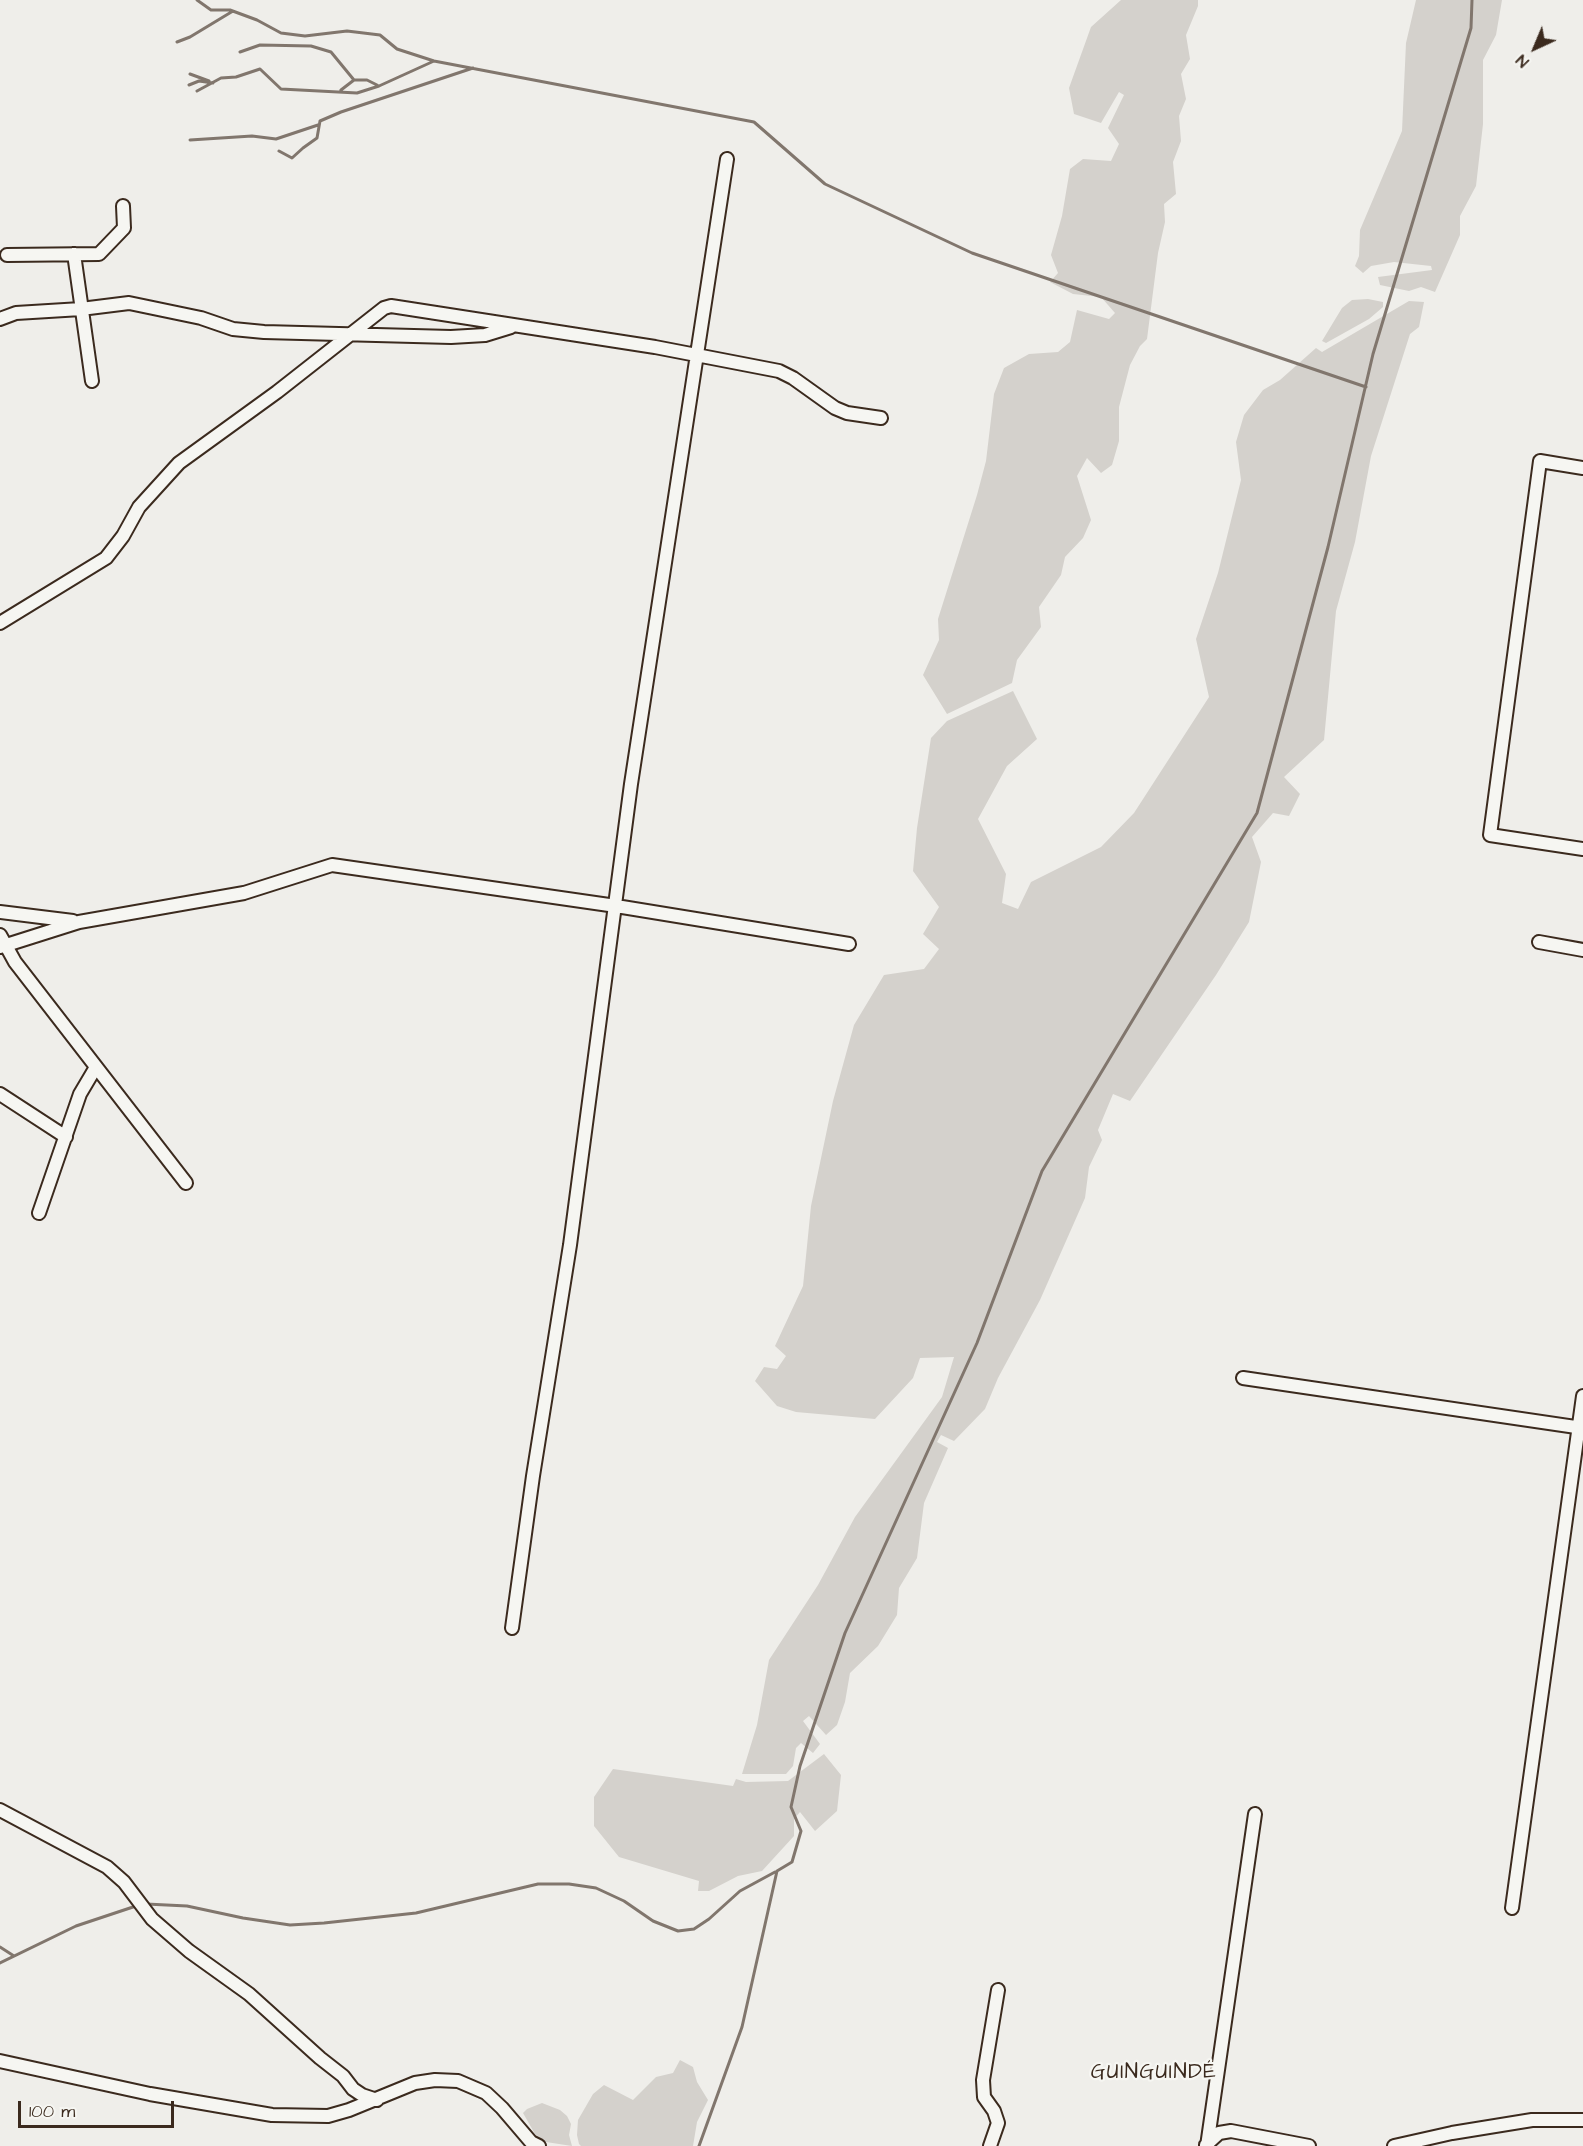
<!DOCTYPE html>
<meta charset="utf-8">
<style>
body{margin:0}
#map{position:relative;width:1583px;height:2146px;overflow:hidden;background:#efeeea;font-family:"Architects Daughter",sans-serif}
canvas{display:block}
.north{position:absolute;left:1505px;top:18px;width:60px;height:60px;-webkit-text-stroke:4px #f6f6f2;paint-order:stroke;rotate:224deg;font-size:16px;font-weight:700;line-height:24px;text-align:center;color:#3b2a1e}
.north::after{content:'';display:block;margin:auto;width:21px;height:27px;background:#3b2a1e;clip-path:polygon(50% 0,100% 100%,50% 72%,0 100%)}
.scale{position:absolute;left:18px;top:2101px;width:156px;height:27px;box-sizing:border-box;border:3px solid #3b2a1e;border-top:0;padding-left:8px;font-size:18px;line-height:21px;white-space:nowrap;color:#3b2a1e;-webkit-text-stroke:4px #f6f6f2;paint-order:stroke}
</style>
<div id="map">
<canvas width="1583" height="2146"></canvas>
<div class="north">N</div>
<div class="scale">100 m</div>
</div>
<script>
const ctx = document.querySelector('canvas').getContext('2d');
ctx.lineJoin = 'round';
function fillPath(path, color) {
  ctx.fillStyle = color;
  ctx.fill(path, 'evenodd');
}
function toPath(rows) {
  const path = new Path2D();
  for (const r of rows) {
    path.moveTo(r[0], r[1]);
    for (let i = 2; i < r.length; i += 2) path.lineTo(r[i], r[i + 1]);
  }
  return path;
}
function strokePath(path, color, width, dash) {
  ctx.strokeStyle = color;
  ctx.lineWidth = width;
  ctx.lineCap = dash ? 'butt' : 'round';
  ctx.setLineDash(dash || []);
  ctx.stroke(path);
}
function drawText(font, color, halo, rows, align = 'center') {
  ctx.font = font + ' "Architects Daughter",sans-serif';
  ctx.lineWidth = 4.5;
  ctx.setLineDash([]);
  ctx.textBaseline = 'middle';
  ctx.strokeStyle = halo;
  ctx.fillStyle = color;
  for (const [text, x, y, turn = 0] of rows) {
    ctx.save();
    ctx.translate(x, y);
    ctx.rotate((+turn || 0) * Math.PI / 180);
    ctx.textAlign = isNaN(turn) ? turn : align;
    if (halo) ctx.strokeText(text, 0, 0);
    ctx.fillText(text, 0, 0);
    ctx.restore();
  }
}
const green = toPath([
 [1121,0,1198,0,1198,6,1186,35,1190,59,1181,74,1186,99,1179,116,1181,141,1173,162,1176,194,1164,204,1165,222,1158,253,1147,339,1140,346,1130,365,1119,407,1119,441,1112,465,1101,473,1087,458,1077,476,1091,520,1083,538,1065,557,1061,575,1039,607,1041,627,1017,660,1012,683,947,714,923,675,939,640,938,619,977,495,986,461,994,394,1004,368,1029,354,1058,352,1070,342,1077,310,1109,319,1115,313,1101,297,1073,294,1050,282,1058,273,1051,255,1062,216,1070,169,1083,159,1111,161,1119,144,1108,128,1124,95,1119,92,1101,123,1074,114,1069,88,1091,27],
 [1416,0,1502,0,1496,35,1483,60,1483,124,1476,186,1460,216,1460,235,1435,292,1421,287,1409,291,1380,285,1378,277,1432,270,1431,266,1394,262,1371,266,1363,273,1355,266,1359,256,1360,230,1402,131,1406,43],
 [1368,299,1383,302,1383,307,1369,319,1326,343,1322,341,1342,308,1352,300],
 [1409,301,1424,302,1419,327,1410,334,1371,456,1355,542,1336,611,1324,740,1284,777,1300,794,1289,816,1273,813,1252,837,1261,862,1249,922,1216,975,1130,1101,1113,1094,1098,1130,1102,1140,1089,1167,1085,1198,1040,1300,998,1378,985,1409,954,1441,941,1435,937,1442,948,1448,924,1503,917,1558,899,1588,897,1615,878,1646,850,1673,845,1702,837,1725,826,1735,809,1716,803,1721,820,1744,813,1753,801,1743,796,1748,793,1766,786,1774,742,1774,757,1725,769,1660,818,1585,855,1517,942,1397,954,1357,920,1358,913,1378,875,1419,796,1412,777,1406,755,1381,764,1367,777,1369,786,1356,775,1346,803,1286,811,1206,833,1101,854,1025,884,975,924,969,939,949,923,934,939,907,913,871,917,828,931,738,947,721,1013,691,1037,739,1007,766,978,819,1006,874,1002,903,1018,909,1031,882,1101,847,1134,813,1209,697,1196,639,1218,573,1241,480,1236,442,1244,415,1263,390,1280,380,1316,348,1322,352],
 [824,1754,841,1775,837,1811,815,1831,800,1812,794,1819,794,1836,762,1871,738,1876,709,1891,698,1891,699,1881,619,1857,594,1826,594,1797,613,1769,733,1786,736,1779,746,1782,788,1781],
 [680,2060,693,2067,697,2082,708,2100,697,2122,693,2146,581,2146,579,2144,577,2135,578,2120,593,2094,604,2085,633,2100,656,2077,673,2073],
 [542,2103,560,2110,567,2116,571,2124,569,2135,572,2146,546,2142,535,2134,523,2113,527,2109]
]);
const stream = toPath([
 [197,0,211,10,230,10,257,20,281,33,305,36,347,31,380,35,397,49,434,61,754,122,825,184,972,253,1366,387],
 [177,42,190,37,233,11],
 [240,52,260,45,311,46,331,52,354,80],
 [190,74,209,81],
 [189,85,199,81,213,83],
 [341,90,354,80,367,80,377,85],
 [197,91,221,78,236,77,260,69,281,89,357,93,379,86,434,61],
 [190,140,252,136,276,139,318,125],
 [279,151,292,158,303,148,317,138,320,121,341,112,473,68],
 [146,1904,187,1906,243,1918,290,1925,324,1923,416,1913,538,1884,569,1884,596,1888,624,1901,653,1921,678,1931,694,1929,709,1919,740,1891,775,1872],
 [0,1947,14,1956],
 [0,1963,76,1926,136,1906],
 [699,2146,742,2027,777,1871,792,1862,801,1831,791,1807,800,1766,845,1633,977,1343,1042,1171,1257,813,1328,547,1373,354,1471,28,1472,0]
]);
const minor = toPath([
 [74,254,92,381],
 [7,255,99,254,124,228,123,206],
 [0,319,16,313,81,309,129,303,201,318,233,329,264,332,451,337,485,335,511,327],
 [1583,468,1540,461,1490,835,1583,849],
 [0,623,106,558,123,536,139,507,179,463,277,392,384,308,391,306,655,347,779,371,793,378,835,408,847,413,881,418],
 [0,912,73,921],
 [0,935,15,962,186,1183],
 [1539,942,1583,950],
 [0,947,79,922,244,893,332,865,616,906,849,944],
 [0,1094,66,1137],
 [39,1213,80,1094,96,1067],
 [1243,1378,1583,1428],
 [512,1628,533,1476,570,1245,631,784,727,159],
 [0,1810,107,1867,124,1882,152,1919,189,1951,249,1994,320,2058,343,2076,353,2089,362,2095,377,2100],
 [1512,1908,1583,1396],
 [0,2061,150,2094,272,2115,328,2116,349,2110,415,2083,435,2080,458,2081,486,2093,502,2108,531,2142,539,2146],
 [1206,2145,1219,2133,1231,2131,1309,2146],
 [990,2146,998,2123,994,2111,984,2097,983,2080,998,1990],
 [1207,2146,1255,1814],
 [1394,2146,1452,2133,1532,2120,1583,2120]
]);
const quarterNames = [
 ["GUINGUINDÉ",1154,2074]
];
fillPath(green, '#d4d1cc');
strokePath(stream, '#81766d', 3);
strokePath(minor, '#3b2a1e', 16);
strokePath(minor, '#f6f6f2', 12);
ctx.letterSpacing = '1.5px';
drawText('21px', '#3b2a1e', '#f6f6f2', quarterNames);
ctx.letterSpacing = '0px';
</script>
